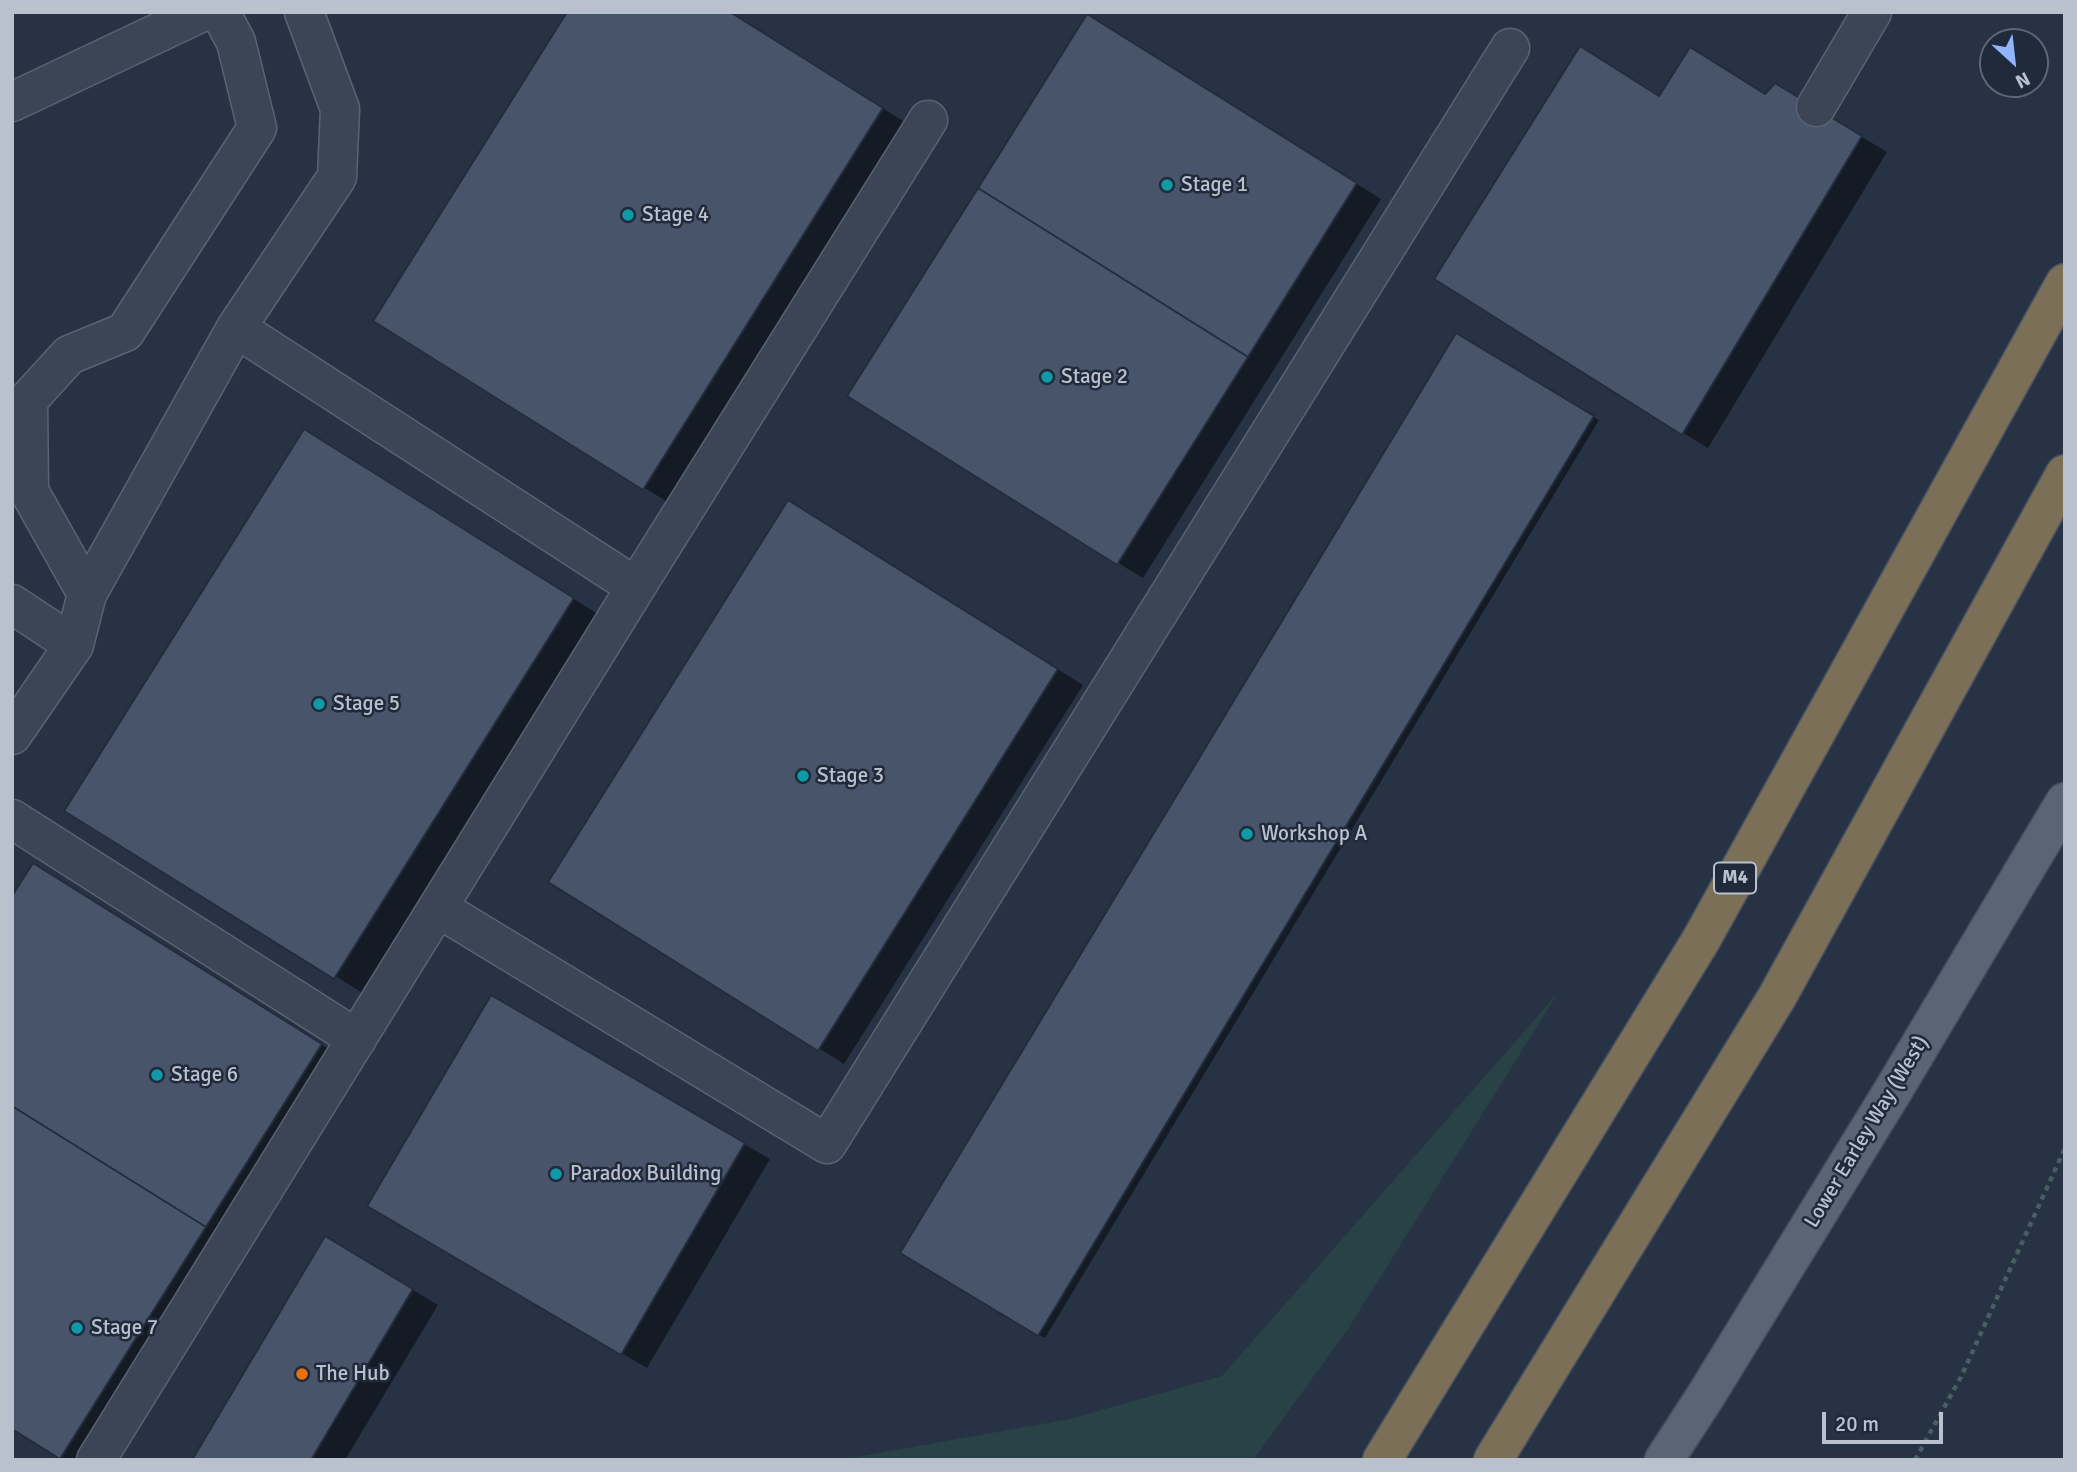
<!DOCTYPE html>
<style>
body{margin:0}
#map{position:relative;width:2077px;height:1472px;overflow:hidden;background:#273345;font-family:Signika,sans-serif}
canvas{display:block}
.frame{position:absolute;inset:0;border:14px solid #b9c0ce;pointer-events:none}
.north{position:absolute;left:1979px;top:28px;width:70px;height:70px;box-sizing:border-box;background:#202a3a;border:2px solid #5d6675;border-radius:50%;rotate:153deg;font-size:19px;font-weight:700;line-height:28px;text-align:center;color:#b9c0ce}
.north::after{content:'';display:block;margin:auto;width:24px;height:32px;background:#90b5fc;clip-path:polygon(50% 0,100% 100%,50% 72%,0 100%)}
.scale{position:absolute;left:1822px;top:1412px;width:121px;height:32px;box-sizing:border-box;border:4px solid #b9c0ce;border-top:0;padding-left:9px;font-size:21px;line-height:24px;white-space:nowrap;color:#b9c0ce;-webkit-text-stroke:5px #202a3a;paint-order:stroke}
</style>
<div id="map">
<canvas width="2077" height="1472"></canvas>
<div class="frame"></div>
<div class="north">N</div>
<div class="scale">20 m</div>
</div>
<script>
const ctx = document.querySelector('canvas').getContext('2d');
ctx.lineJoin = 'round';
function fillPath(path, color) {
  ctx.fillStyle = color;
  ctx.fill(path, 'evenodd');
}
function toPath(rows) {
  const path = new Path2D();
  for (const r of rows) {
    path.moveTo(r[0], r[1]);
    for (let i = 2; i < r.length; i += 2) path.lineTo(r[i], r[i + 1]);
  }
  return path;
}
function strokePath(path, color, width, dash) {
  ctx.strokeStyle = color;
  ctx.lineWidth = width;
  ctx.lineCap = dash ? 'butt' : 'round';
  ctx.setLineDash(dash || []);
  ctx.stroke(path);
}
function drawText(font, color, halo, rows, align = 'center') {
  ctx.font = font + ' Signika,sans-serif';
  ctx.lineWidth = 5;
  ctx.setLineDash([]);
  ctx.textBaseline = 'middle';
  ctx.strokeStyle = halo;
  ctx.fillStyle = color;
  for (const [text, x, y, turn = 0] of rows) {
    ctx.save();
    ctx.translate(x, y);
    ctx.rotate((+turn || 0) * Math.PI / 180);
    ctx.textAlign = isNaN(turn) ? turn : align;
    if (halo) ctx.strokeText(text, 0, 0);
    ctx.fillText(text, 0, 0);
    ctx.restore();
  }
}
const green = toPath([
 [1558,993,1348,1329,1253,1460,840,1460,1070,1419,1222,1376]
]);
const shadow = toPath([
 [729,12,908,124,669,503,375,320],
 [1113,31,1381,199,1143,578,1118,563],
 [1766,96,1801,100,1887,152,1708,448,1683,433,1660,97],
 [1456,335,1599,420,1045,1338,902,1253],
 [330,446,598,614,361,992,66,810],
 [814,517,1083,685,844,1064,550,881],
 [59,880,346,1060,94,1460,64,1460,12,1427],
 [492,997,770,1159,647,1368,369,1205],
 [351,1253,438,1305,345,1460,194,1460]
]);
const building = toPath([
 [567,12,730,12,883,108,643,490,373,321,567,12],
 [1087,14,1357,183,1248,357,978,188,1087,14],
 [1580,46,1659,96,1690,47,1765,94,1775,83,1862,136,1682,435,1434,279,1580,46],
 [978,188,1248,357,1117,565,847,396,978,188],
 [1456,333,1594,416,1038,1336,900,1253,1456,333],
 [304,429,574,598,334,979,64,811,304,429],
 [788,500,1058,669,818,1051,548,882,788,500],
 [33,863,322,1044,206,1227,12,1106,12,896,33,863],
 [491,995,745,1143,621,1355,367,1206,491,995],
 [12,1106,206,1227,60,1459,12,1429,12,1106],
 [325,1236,413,1289,311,1460,192,1460,325,1236]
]);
const path = toPath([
 [1915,1460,1961,1377,2065,1148]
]);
const minor = toPath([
 [12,102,202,12],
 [1816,107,1872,12],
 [636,587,928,120],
 [87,594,29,491,28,400,69,355,125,332,257,128,236,42,220,12],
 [12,604,74,645],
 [12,735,74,645,87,594,236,328,337,177,340,109,304,12],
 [12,819,357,1039],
 [438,908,827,1144,1510,48],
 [96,1460,636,587,236,328]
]);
const major = toPath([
 [1664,1460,1705,1397,1894,1089,2065,802]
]);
const highway = toPath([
 [1382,1460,1701,940,2065,283],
 [1493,1460,1777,997,2065,474]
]);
const markers = [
 [1167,185,7,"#0f9aa8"],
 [628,215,7,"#0f9aa8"],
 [1047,377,7,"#0f9aa8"],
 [319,704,7,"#0f9aa8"],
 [803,776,7,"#0f9aa8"],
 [1247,834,7,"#0f9aa8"],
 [157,1075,7,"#0f9aa8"],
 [556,1174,7,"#0f9aa8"],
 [77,1328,7,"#0f9aa8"],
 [302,1374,7,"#e8710a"]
];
const shields = [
 [1735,878,42]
];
const shieldNames = [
 ["M4",1735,878]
];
const poiNames = [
 ["Stage 1",1181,185],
 ["Stage 4",642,215],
 ["Stage 2",1061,377],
 ["Stage 5",333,704],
 ["Stage 3",817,776],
 ["Workshop A",1261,834],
 ["Stage 6",171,1075],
 ["Paradox Building",570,1174],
 ["Stage 7",91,1328],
 ["The Hub",316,1374]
];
const streetNames = [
 ["Lower Earley Way (West)",1867,1132,-59]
];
fillPath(green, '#294246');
fillPath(shadow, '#0007');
fillPath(building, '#48546a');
strokePath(building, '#222c3c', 2);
strokePath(minor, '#5a6372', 41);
strokePath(major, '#454e5e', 41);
strokePath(highway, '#46505f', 41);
strokePath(path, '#475f62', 4.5, [5, 5]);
strokePath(minor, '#3b4555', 38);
strokePath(major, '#5a6475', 38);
strokePath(highway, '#7b6f58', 38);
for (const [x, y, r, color] of markers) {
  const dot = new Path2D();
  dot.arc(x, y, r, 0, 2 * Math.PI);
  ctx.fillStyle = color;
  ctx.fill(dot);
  strokePath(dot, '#202a3a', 2.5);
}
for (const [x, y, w] of shields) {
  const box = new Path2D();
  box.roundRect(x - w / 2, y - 15.5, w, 31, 5);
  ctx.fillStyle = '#202a3a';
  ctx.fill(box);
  strokePath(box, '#b9c0ce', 2);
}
drawText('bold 19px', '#b9c0ce', null, shieldNames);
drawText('21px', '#b9c0ce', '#202a3a', poiNames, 'left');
drawText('21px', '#b9c0ce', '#202a3a', streetNames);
</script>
